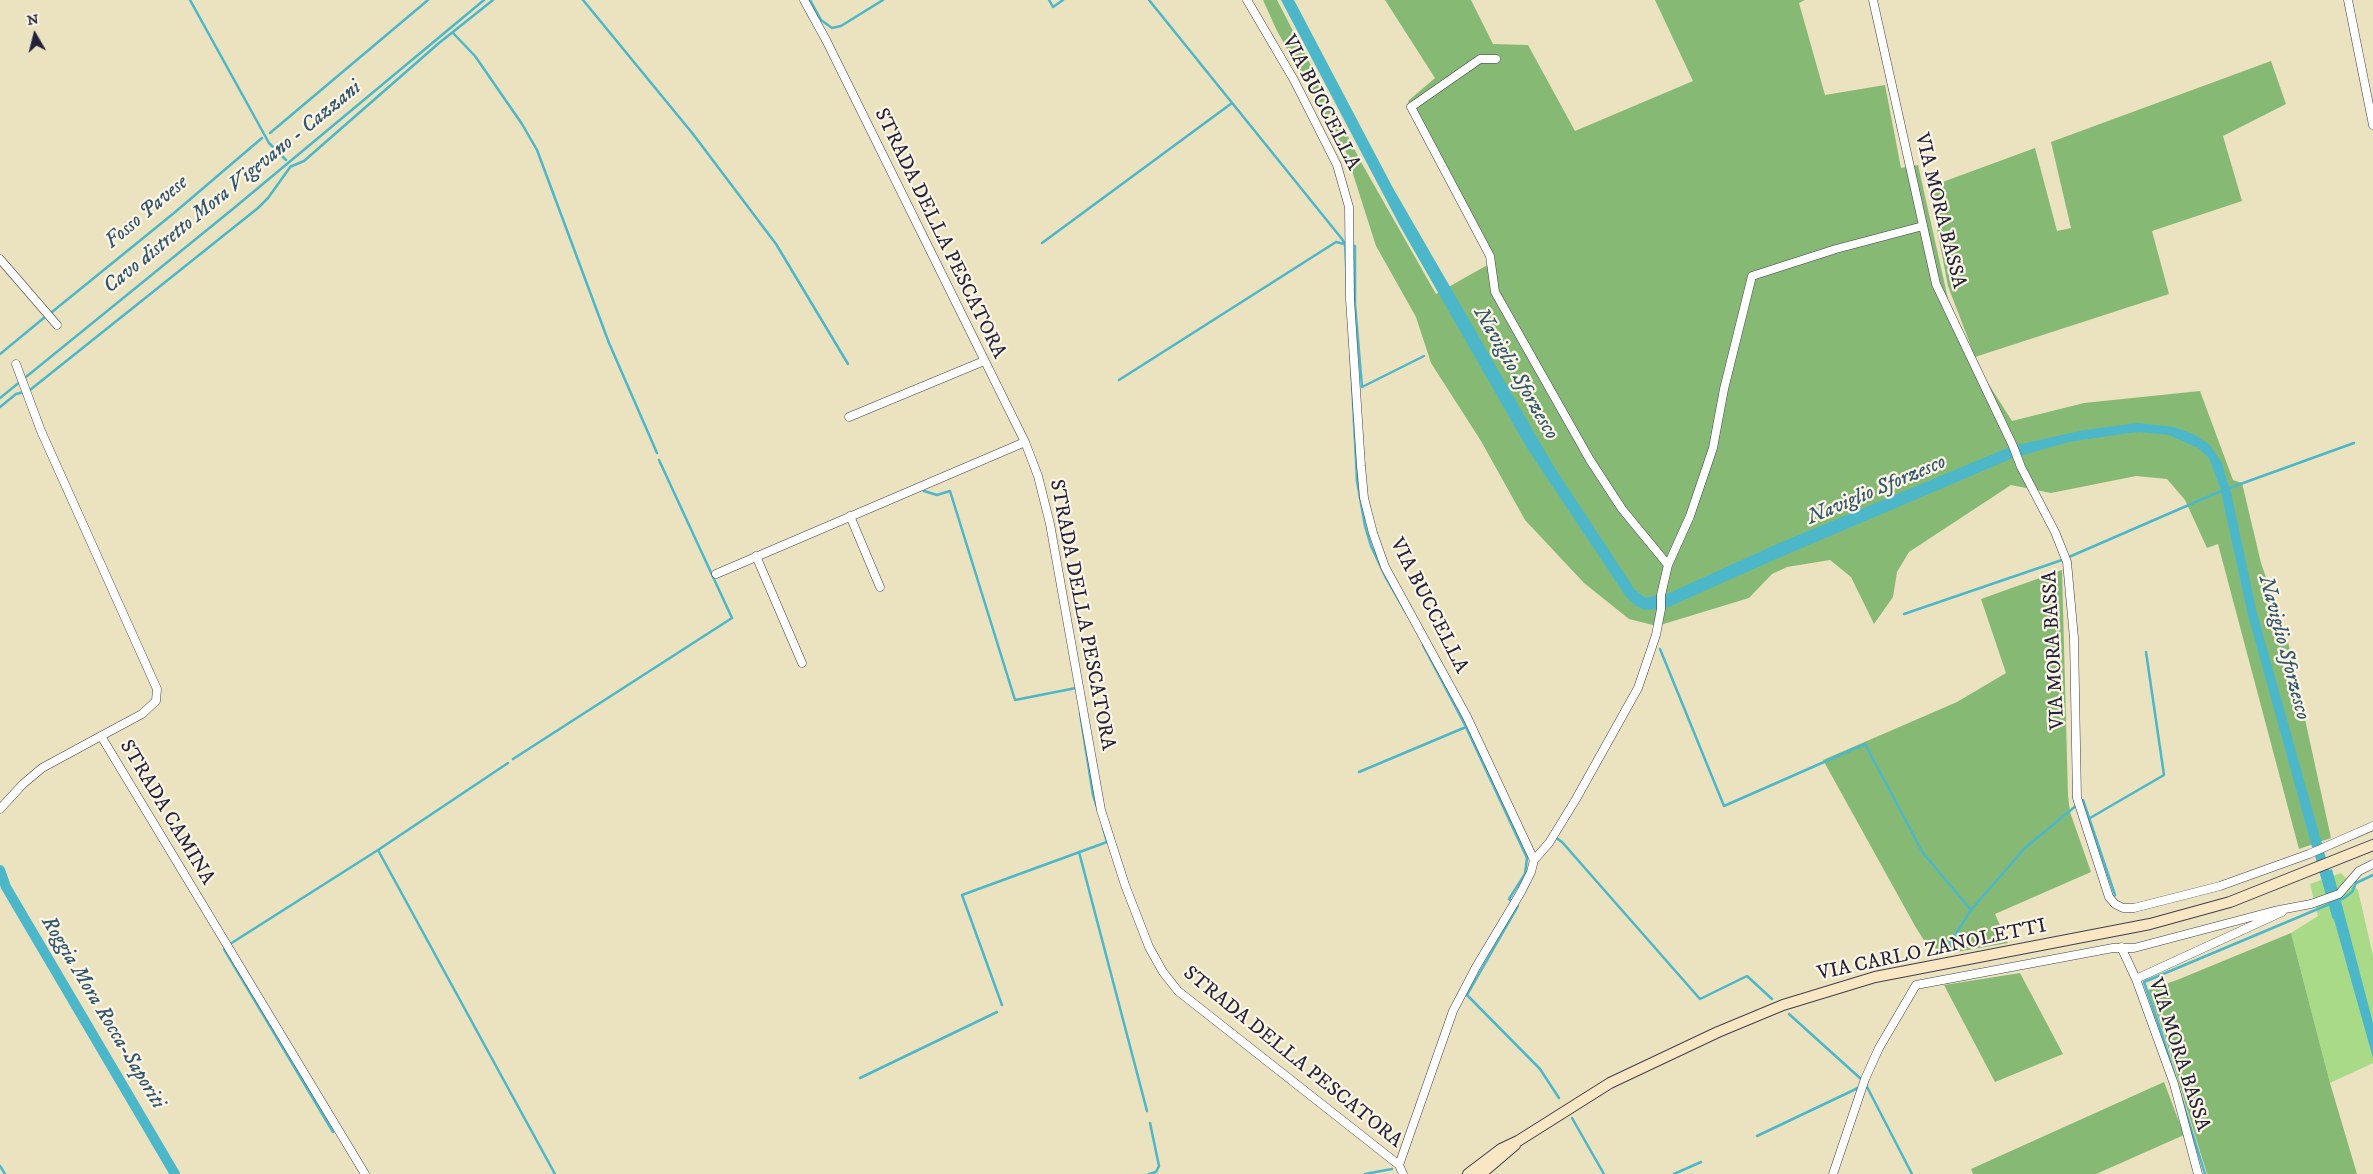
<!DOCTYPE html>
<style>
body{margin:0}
#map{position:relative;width:2373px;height:1174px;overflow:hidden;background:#ebe2c0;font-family:"IM FELL DW Pica",serif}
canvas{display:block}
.north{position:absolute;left:10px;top:10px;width:50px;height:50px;-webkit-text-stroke:4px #fcf5e5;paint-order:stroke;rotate:352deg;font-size:14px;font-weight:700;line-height:20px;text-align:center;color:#22223b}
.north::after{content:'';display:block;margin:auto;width:18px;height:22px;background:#22223b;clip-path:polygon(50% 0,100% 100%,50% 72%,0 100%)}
</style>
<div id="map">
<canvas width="2373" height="1174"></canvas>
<div class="north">N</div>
</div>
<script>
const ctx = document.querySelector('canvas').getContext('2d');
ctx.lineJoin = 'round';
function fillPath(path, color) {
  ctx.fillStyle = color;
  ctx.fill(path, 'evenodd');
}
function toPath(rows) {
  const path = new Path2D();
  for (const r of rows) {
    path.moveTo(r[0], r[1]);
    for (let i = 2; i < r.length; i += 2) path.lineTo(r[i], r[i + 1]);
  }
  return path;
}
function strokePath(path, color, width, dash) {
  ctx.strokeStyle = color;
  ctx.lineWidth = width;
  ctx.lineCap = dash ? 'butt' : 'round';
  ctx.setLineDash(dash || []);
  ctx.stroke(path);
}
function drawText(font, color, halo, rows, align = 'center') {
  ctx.font = font + ' "IM FELL DW Pica",serif';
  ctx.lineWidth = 4.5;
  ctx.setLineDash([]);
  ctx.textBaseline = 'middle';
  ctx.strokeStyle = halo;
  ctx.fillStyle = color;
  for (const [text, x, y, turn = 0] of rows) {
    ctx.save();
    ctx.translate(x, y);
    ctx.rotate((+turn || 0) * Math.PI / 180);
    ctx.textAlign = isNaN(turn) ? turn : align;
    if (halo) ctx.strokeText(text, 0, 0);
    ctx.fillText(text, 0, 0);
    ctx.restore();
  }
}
const green = toPath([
 [2341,873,2358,890,2373,956,2373,1063,2330,1083,2291,933,2318,916,2310,884]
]);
const forest = toPath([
 [1263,0,1277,0,1361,162,1436,294,1491,263,1408,101,1435,78,1385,0,1471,0,1493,44,1528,45,1575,131,1693,81,1655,0,1805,0,1799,3,1825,95,1885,85,1901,168,1918,165,1948,299,1974,361,2012,421,2084,403,2200,391,2233,480,2242,483,2261,563,2287,637,2331,838,2299,849,2218,544,2207,548,2185,500,2167,479,2136,476,2051,493,2011,485,1909,552,1897,572,1893,597,1874,624,1851,577,1830,560,1787,567,1772,574,1749,598,1657,626,1629,619,1584,583,1525,520,1481,441,1431,363,1416,317,1376,246,1346,152,1277,31],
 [2271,61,2286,104,2223,136,2242,201,2152,231,2169,294,1975,357,1948,286,1929,187,2035,148,2057,231,2071,228,2051,142],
 [2062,570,2068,796,2070,812,2091,872,1995,914,2008,943,1945,954,1925,942,1915,926,1823,760,1957,702,2006,673,1981,599],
 [2291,933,2330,1083,2357,1174,2207,1174,2164,1034,2148,990,2177,980],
 [2020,973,2063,1054,1995,1082,1944,985],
 [2164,1082,2184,1135,2096,1174,1973,1174,1971,1169]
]);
const water = toPath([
 [1281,0,1294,0,1393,188,1553,465,1635,590,1646,598,1657,595,1657,609,1645,610,1636,606,1627,598,1527,448,1400,226],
 [2138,423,2174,427,2193,434,2209,444,2222,463,2229,487,2221,490,2209,458,2198,448,2169,435,2139,432,2122,434,2069,442,2020,456,2017,445,2084,430],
 [2010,447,2013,458,1774,560,1664,609,1665,595,1777,544],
 [2230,488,2257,613,2322,844,2312,847,2248,615,2221,492],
 [2332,869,2338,891,2327,896,2320,874],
 [2341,901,2373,1023,2373,1058,2330,905]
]);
const stream = toPath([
 [190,0,269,143,286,160],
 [583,0,693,134,776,244,848,364],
 [810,0,821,20,832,28,841,26,883,0],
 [1049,0,1053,7,1063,0],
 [1149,0,1342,239,1345,244,1357,481,1365,526,1371,546,1386,578,1406,613],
 [453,33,475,56,522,124,537,150,609,343,657,453],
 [270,133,428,0],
 [292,166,304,161,439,43,493,0],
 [1042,243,1232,103],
 [1350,245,1355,246,1355,304,1362,387,1424,356],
 [52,312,174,213,262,138],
 [0,354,45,317],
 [1119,380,1336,242,1344,244],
 [30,390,258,208,268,198,291,166],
 [0,398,234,208,484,0],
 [0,407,16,394,24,392],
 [924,491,937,495,950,491,1015,700,1076,688],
 [1904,614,2062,560,2221,491,2354,443],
 [1423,645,1466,727,1527,858,1525,874,1509,899,1518,906,1467,995,1540,1069,1559,1098],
 [1660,649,1724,806,1865,744,1923,853,1971,910],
 [1080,713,1093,795,1098,811],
 [513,759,732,618,659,460],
 [1359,772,1466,727],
 [2090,818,2164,775,2146,652],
 [1555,837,1562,842,1700,999,1747,976,1772,999],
 [378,850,555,1174],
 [1079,852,1147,1111],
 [230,944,378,850,508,763],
 [1947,948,1971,910,2025,848,2083,800,2115,895],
 [224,949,333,1132],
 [1002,1005,962,895,1107,842,1103,828],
 [1789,1014,1861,1079],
 [860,1078,997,1012],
 [1865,1083,1912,1174],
 [1572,1118,1604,1174],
 [1757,1136,1858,1088],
 [0,1166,5,1174],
 [1149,1174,1156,1172,1159,1166,1150,1123],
 [1365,1174,1392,1169],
 [1674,1174,1701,1162],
 [2205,1174,2162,1034,2144,982,2344,898,2352,892,2356,883,2373,875]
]);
const canal = toPath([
 [2316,841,2337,916],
 [0,870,6,887,175,1174]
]);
const street = toPath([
 [804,0,826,40,1025,442,1038,476,1050,524,1101,810,1125,885,1149,947,1163,972,1178,991,1399,1165],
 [1247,0,1294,80,1337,165,1349,207,1350,299,1361,466,1364,498,1373,533,1385,567,1467,717,1534,860,1531,872,1521,892,1476,967,1453,1011,1399,1165,1403,1174],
 [1873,0,1936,284,2013,446,2021,467,2055,532,2067,562,2074,638,2077,798,2109,897,2115,904,2123,908,2134,908,2220,886,2309,854,2373,826],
 [2348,0,2373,125],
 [1496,59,1480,59,1411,107,1490,256,1495,292,1590,460,1622,509,1668,565],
 [0,259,57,325],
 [16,364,41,431,157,689,156,701,142,714,101,736,365,1174],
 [849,417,984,361],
 [850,516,880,587],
 [756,556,802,663],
 [716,574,1025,442],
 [0,809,23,784,42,768,101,736],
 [1534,860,1549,843,1576,799,1638,688,1656,635,1661,609,1661,595,1668,565,1690,516,1713,448,1724,389,1752,276,1836,249,1923,226],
 [2121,947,2136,979,2174,1084,2198,1174],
 [2136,979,2282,912],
 [1833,1174,1865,1079,1879,1048,1916,985,2113,948,2134,948,2274,911,2311,904,2339,894,2359,871,2373,864]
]);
const secondary = toPath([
 [1468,1174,1501,1149,1518,1141,1610,1083,1718,1032,1783,1005,1875,977,2150,924,2230,902,2373,845],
 [1481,1174,1515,1145]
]);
const streetNames = [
 ["VIA BUCCELLA",1320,103,63],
 ["VIA MORA BASSA",1939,211,76],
 ["STRADA DELLA PESCATORA",939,234,64],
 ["VIA BUCCELLA",1428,606,63],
 ["STRADA DELLA PESCATORA",1081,615,79],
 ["VIA MORA BASSA",2055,650,-93],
 ["STRADA CAMINA",166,813,59],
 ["VIA CARLO ZANOLETTI",1932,951,-12],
 ["VIA MORA BASSA",2178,1055,72],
 ["STRADA DELLA PESCATORA",1292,1058,39]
];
const waterNames = [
 ["Cavo distretto Mora Vigevano - Cazzani",233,188,-39],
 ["Fosso Pavese",147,213,-40],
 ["Naviglio Sforzesco",1515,374,60],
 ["Naviglio Sforzesco",1877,491,-23],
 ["Naviglio Sforzesco",2283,648,75],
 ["Roggia Mora Rocca-Saporiti",102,1013,59]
];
fillPath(green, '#a9da88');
fillPath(forest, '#86ba74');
fillPath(water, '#4cb7c9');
strokePath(stream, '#4cb7c9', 2.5);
strokePath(canal, '#4cb7c9', 10);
strokePath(street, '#403f4f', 9);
strokePath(secondary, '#403f4f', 12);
strokePath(street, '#fff', 8);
strokePath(secondary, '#f9e7c3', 10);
drawText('20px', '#22223b', '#fcf5e5', streetNames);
drawText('italic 21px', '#31566d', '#fcf5e5', waterNames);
</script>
